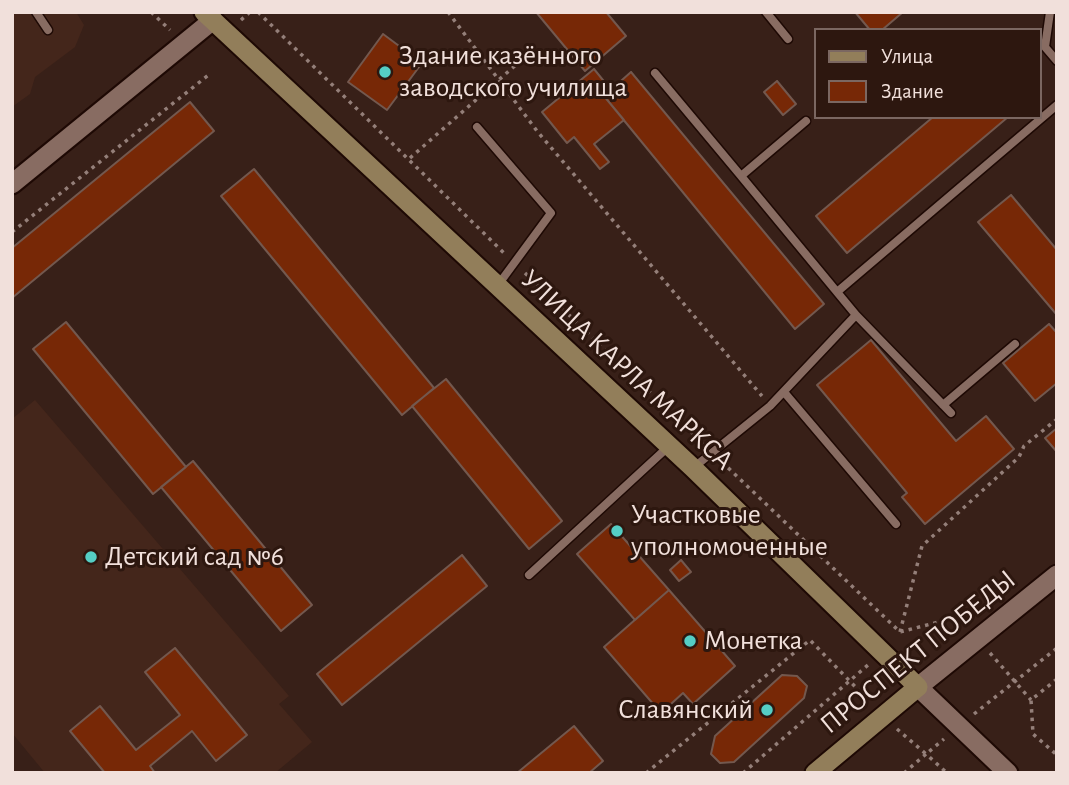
<!DOCTYPE html>
<meta charset="utf-8">
<style>
body{margin:0}
#map{position:relative;width:1069px;height:785px;overflow:hidden;background:#382018;font-family:"Alegreya Sans",sans-serif}
canvas{display:block}
.frame{position:absolute;inset:0;border:14px solid #f1e0db;pointer-events:none}
.legend{position:absolute;left:814px;top:28px;width:228px;height:91px;box-sizing:border-box;background:#2d170f;border:2px solid #7b6761;margin:0;padding:9px 12px;list-style:none;font-size:21px;color:#f1e0db}
.legend li{display:flex;align-items:center;gap:14px;height:35px}
.legend b{width:35px;border:2px solid #7b6761}
</style>
<div id="map">
<canvas width="1069" height="785"></canvas>
<div class="frame"></div>
<ul class="legend">
<li><b style="height:9px;background:#927e5a"></b>Улица</li>
<li><b style="height:19px;background:#772806"></b>Здание</li>
</ul>
</div>
<script>
const ctx = document.querySelector('canvas').getContext('2d');
ctx.lineJoin = 'round';
function fillPath(path, color) {
  ctx.fillStyle = color;
  ctx.fill(path, 'evenodd');
}
function toPath(rows) {
  const path = new Path2D();
  for (const r of rows) {
    path.moveTo(r[0], r[1]);
    for (let i = 2; i < r.length; i += 2) path.lineTo(r[i], r[i + 1]);
  }
  return path;
}
function strokePath(path, color, width, dash) {
  ctx.strokeStyle = color;
  ctx.lineWidth = width;
  ctx.lineCap = dash ? 'butt' : 'round';
  ctx.setLineDash(dash || []);
  ctx.stroke(path);
}
function drawText(font, color, halo, rows, align = 'center') {
  ctx.font = font + ' "Alegreya Sans",sans-serif';
  ctx.lineWidth = 6;
  ctx.setLineDash([]);
  ctx.textBaseline = 'middle';
  ctx.strokeStyle = halo;
  ctx.fillStyle = color;
  for (const [text, x, y, turn = 0] of rows) {
    ctx.save();
    ctx.translate(x, y);
    ctx.rotate((+turn || 0) * Math.PI / 180);
    ctx.textAlign = isNaN(turn) ? turn : align;
    if (halo) ctx.strokeText(text, 0, 0);
    ctx.fillText(text, 0, 0);
    ctx.restore();
  }
}
const built = toPath([
 [12,12,76,12,84,25,75,47,35,77,30,94,12,107],
 [35,400,289,696,279,704,312,742,275,773,45,773,12,733,12,419]
]);
const building = toPath([
 [536,12,606,12,626,36,585,71,536,12],
 [855,12,903,12,882,30,870,30,855,12],
 [383,34,422,63,387,110,348,82,383,34],
 [594,69,611,90,604,96,624,120,594,144,609,162,600,169,574,137,567,143,542,112,594,69],
 [631,72,824,304,795,329,604,96,631,72],
 [777,81,796,104,783,115,764,92,777,81],
 [190,102,214,131,12,298,12,248,190,102],
 [933,117,1008,117,847,253,816,216,933,117],
 [254,169,434,388,402,415,221,196,254,169],
 [1011,195,1057,250,1057,315,978,222,1011,195],
 [66,322,186,467,153,494,33,349,66,322],
 [1049,324,1057,333,1057,383,1035,401,1003,363,1049,324],
 [871,340,956,441,986,416,1014,449,925,524,902,497,907,493,817,385,871,340],
 [446,379,562,521,529,549,412,406,446,379],
 [1057,428,1057,452,1045,438,1057,428],
 [193,461,312,605,281,631,161,487,193,461],
 [611,524,669,590,635,620,577,554,611,524],
 [462,555,487,586,342,705,317,674,462,555],
 [681,560,691,572,679,581,670,570,681,560],
 [669,590,735,666,693,704,683,693,661,713,604,647,669,590],
 [175,648,247,735,216,761,192,731,150,766,155,773,105,773,70,731,100,706,136,750,180,715,145,672,175,648],
 [782,675,797,676,807,686,804,698,734,762,720,763,711,754,715,736,782,675],
 [574,726,603,761,589,773,517,773,574,726]
]);
const path = toPath([
 [151,12,170,30],
 [258,12,504,253],
 [448,12,537,131,762,396],
 [241,20,250,12],
 [410,158,535,48],
 [12,232,211,73],
 [525,273,704,444],
 [722,462,900,632,958,617,966,626],
 [900,632,922,546,1019,457,1024,446,1057,419],
 [990,653,1031,700],
 [1057,679,1031,700,1033,734,1057,755],
 [974,714,1057,648],
 [897,729,926,754,944,739],
 [646,773,810,640,869,701],
 [743,773,868,665],
 [904,773,926,754,947,773]
]);
const service = toPath([
 [36,12,48,30],
 [766,12,788,39],
 [1050,12,1045,47,1057,61],
 [655,73,741,176],
 [477,127,551,213,498,285],
 [837,292,1057,105],
 [856,315,951,413],
 [784,392,896,524],
 [943,405,1015,344],
 [693,468,770,406,856,315,741,176,806,121],
 [529,575,668,447]
]);
const tertiary = toPath([
 [12,184,213,20],
 [1008,773,918,687,1057,575]
]);
const secondary = toPath([
 [204,12,693,468,918,687,815,773]
]);
const markers = [
 [385,72,7,"#55cec5"],
 [617,531,7,"#55cec5"],
 [91,557,7,"#55cec5"],
 [690,641,7,"#55cec5"],
 [767,710,7,"#55cec5"]
];
const poiNames = [
 ["Здание казённого",399,56],
 ["заводского училища",399,88],
 ["Участковые",631,515],
 ["уполномоченные",631,547],
 ["Детский сад №6",105,557],
 ["Монетка",704,641],
 ["Славянский",753,710,"right"]
];
const streetNames = [
 ["УЛИЦА КАРЛА МАРКСА",627,370,43],
 ["ПРОСПЕКТ ПОБЕДЫ",918,652,-39]
];
fillPath(built, '#44261b');
fillPath(building, '#772806');
strokePath(building, '#73584e', 2);
strokePath(service, '#1e0904', 11);
strokePath(tertiary, '#1e0904', 23);
strokePath(secondary, '#1e0904', 23);
strokePath(path, '#947f79', 3.5, [3.5, 5]);
strokePath(service, '#886c62', 8);
strokePath(tertiary, '#886c62', 19);
strokePath(secondary, '#927e5a', 19);
for (const [x, y, r, color] of markers) {
  const dot = new Path2D();
  dot.arc(x, y, r, 0, 2 * Math.PI);
  ctx.fillStyle = color;
  ctx.fill(dot);
  strokePath(dot, '#2d170f', 2.5);
}
drawText('28px', '#f1e0db', '#2d170f', poiNames, 'left');
drawText('28px', '#f1e0db', '#2d170f', streetNames);
</script>
